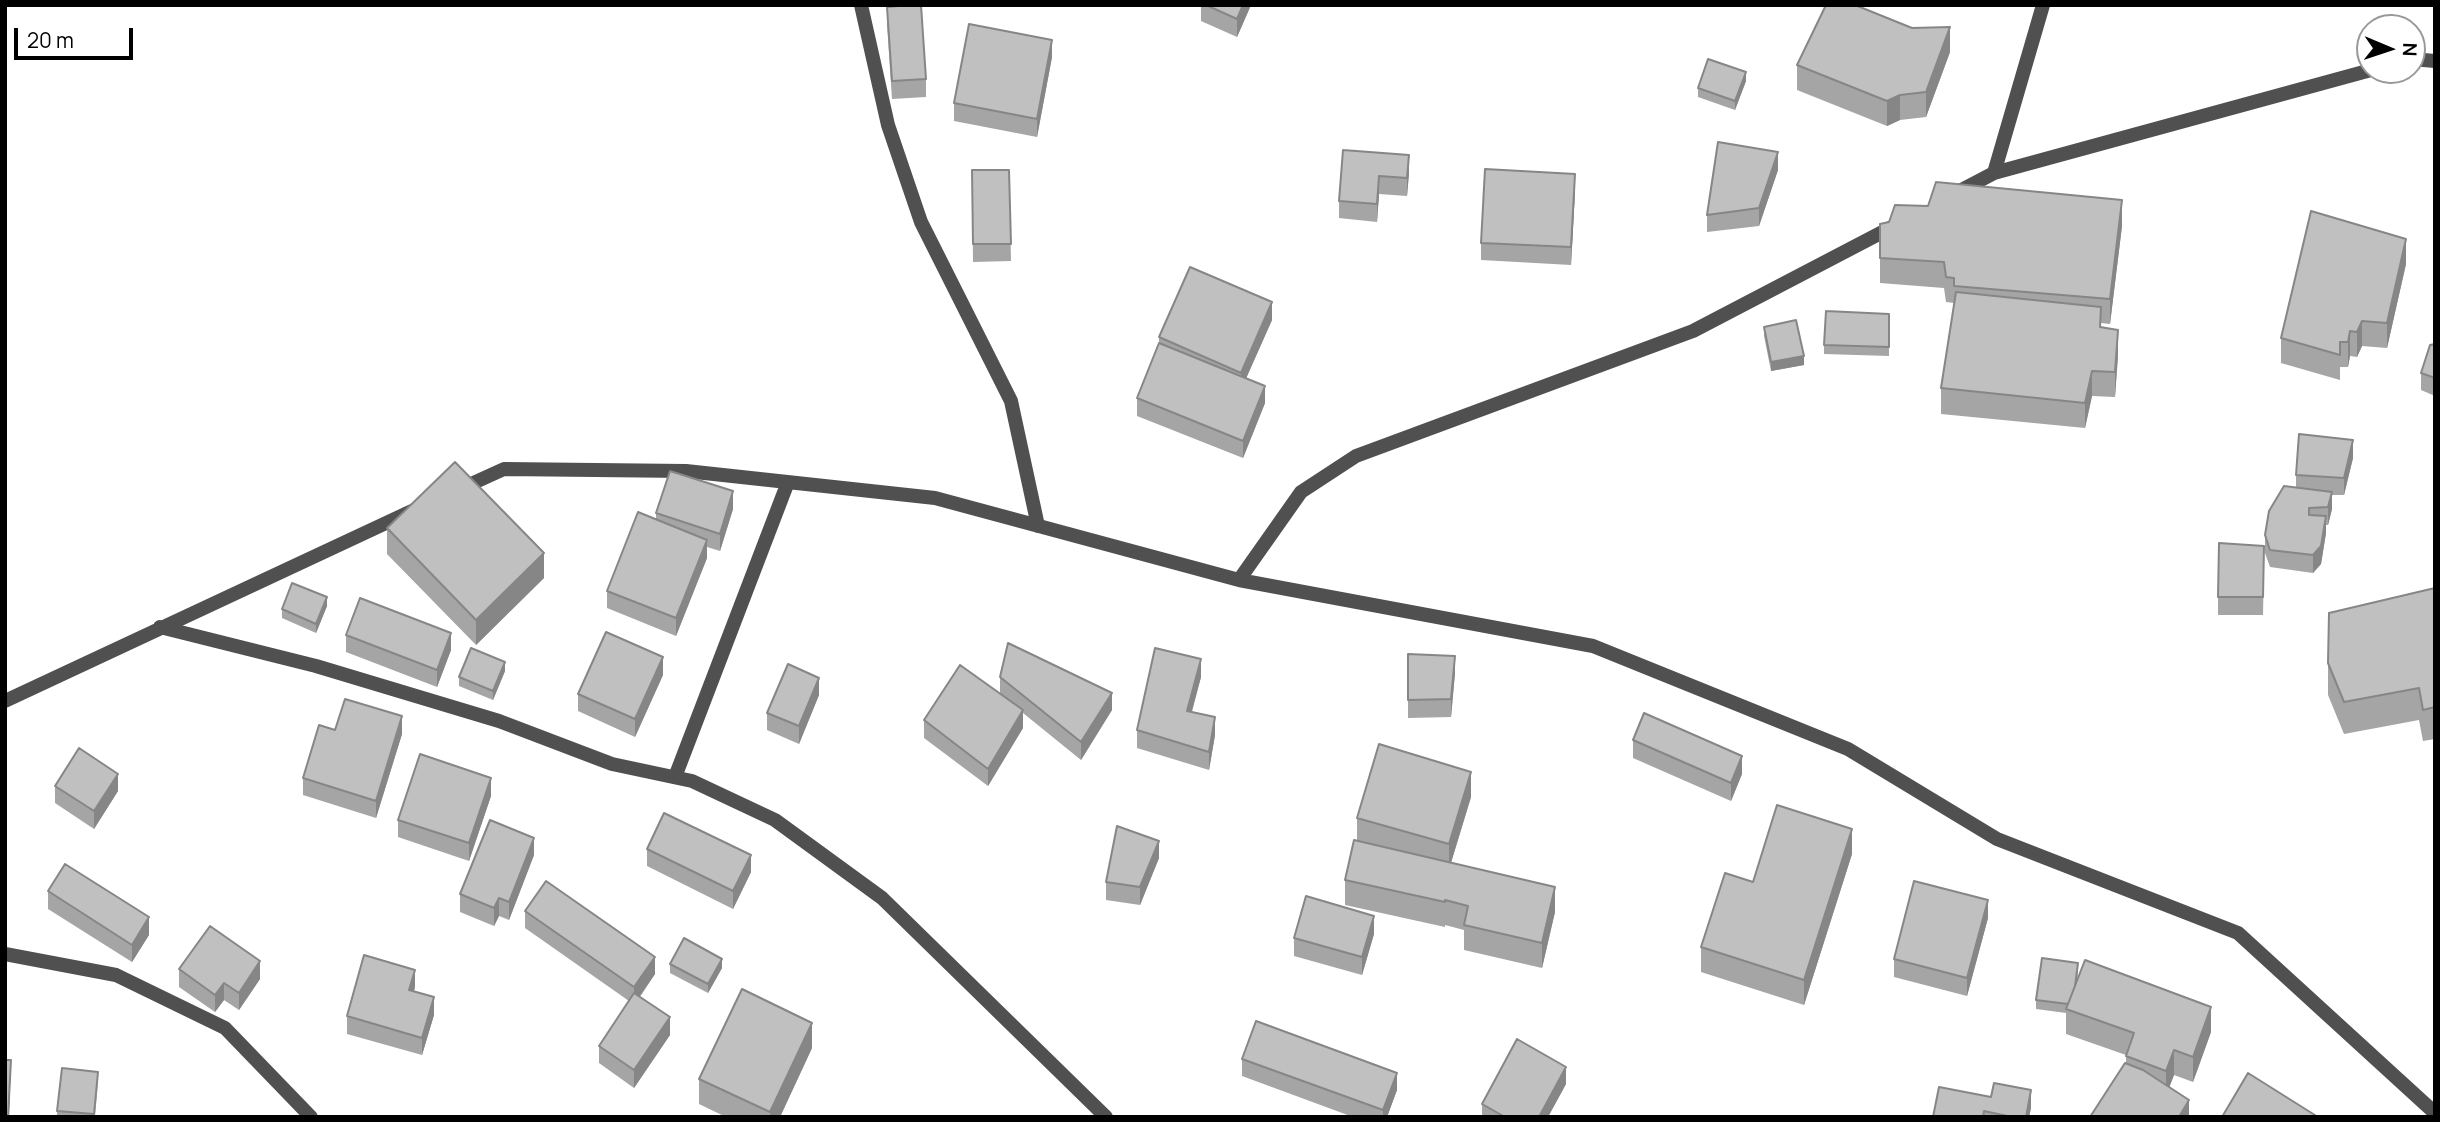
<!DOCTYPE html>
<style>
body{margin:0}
#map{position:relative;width:2440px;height:1122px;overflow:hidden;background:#fff;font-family:Manrope,sans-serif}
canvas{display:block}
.frame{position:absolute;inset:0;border:7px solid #000;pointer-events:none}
.north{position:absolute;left:2356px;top:14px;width:70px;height:70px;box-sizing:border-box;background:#fff;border:2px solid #999;border-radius:50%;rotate:92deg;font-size:19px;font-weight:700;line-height:28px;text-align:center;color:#000}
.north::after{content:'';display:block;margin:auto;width:24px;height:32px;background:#000;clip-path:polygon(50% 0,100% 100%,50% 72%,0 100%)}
.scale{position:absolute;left:14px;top:28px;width:119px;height:32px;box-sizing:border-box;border:4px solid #000;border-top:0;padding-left:9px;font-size:21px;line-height:24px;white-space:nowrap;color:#000;-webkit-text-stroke:5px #fff;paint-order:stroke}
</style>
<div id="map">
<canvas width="2440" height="1122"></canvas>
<div class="frame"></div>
<div class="north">N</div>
<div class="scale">20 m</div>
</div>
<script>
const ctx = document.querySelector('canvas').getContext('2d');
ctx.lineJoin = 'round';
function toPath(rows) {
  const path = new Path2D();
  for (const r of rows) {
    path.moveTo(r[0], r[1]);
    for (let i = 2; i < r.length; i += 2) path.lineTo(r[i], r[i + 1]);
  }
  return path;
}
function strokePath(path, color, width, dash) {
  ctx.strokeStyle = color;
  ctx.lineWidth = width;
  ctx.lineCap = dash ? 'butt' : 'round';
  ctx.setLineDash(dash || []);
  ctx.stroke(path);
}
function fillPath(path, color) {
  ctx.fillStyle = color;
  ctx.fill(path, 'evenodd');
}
const minor = toPath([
 [861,5,888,125,921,222,1011,401,1038,526],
 [2412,59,2435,61],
 [1994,173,2043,5],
 [1954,194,1994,173,2371,70],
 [460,489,504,469,686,471,935,498,1239,580,1593,646,1848,749,1997,839,2238,933,2435,1113],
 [1239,580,1301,492,1356,456,1693,331,1896,225],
 [160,627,316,666,499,721,612,764,692,781,775,820,882,898,1106,1117],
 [5,701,416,509],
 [675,777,788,482],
 [5,954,116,975,225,1028,311,1117]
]);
const wall = toPath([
 [1201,5,1251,5,1237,37,1201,21],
 [887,7,926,79,926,97,892,99,887,24],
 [1950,52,1926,117,1900,120,1887,126,1797,90,1797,65],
 [1052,57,1037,137,954,121,954,103],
 [1746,81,1735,110,1698,97,1698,88],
 [1343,150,1409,173,1407,196,1379,194,1377,222,1339,218,1339,201],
 [972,170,1009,170,1011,261,973,262],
 [1778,170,1759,226,1707,232,1707,215],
 [1575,191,1571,265,1481,260,1481,243],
 [1880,224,2122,226,2110,324,2101,323,2101,327,2118,355,2115,397,2092,396,2085,428,1941,414,1941,388,1954,303,1946,302,1944,288,1880,283],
 [2406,264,2387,348,2362,346,2357,357,2350,356,2348,367,2340,367,2340,380,2281,363,2281,338],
 [1889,314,1889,356,1824,354,1824,345],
 [1272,320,1246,378,1265,403,1243,458,1137,416,1137,398,1159,344,1159,337],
 [1764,327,1804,365,1771,371,1764,336],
 [2435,344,2435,396,2421,390,2421,373],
 [2353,458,2344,495,2332,495,2332,509,2328,525,2326,525,2326,533,2321,564,2313,573,2270,567,2265,553,2265,535,2296,488,2296,475],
 [733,509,720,551,707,547,707,558,676,636,607,608,607,591,656,520,656,513],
 [387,528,544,578,476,645,387,554],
 [2264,564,2263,615,2218,615,2218,597],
 [2435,588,2435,739,2423,741,2419,720,2344,734,2328,695,2328,663],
 [327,606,316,633,282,618,282,609],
 [346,635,451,650,437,687,346,652],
 [1408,654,1455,673,1451,717,1408,718],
 [505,671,493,700,459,686,459,677],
 [663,675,635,737,578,711,578,694],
 [1000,677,1112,710,1081,760,1023,713,1023,728,988,786,924,738,924,720,1000,694],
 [1201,677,1192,712,1215,735,1209,770,1137,748,1137,730],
 [819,695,799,744,767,730,767,713],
 [335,730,402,734,376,818,303,795,303,778],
 [1633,740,1742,774,1731,801,1633,758],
 [55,786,118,791,94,829,55,803],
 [491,796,469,861,398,837,398,820],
 [1471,797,1451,863,1555,912,1542,968,1464,950,1464,930,1445,925,1445,927,1345,905,1345,880,1357,841,1357,818],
 [647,849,751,872,733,909,647,866],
 [1852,854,1804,1005,1701,972,1701,947,1753,882],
 [534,855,509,920,499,916,494,926,460,912,460,894],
 [1159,858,1140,905,1106,900,1106,882],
 [48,891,149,935,132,962,48,909],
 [525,911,655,974,640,997,670,1035,634,1088,599,1063,599,1046,629,1001,525,928],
 [1988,918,1967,996,1894,977,1894,959],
 [1374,934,1362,975,1294,956,1294,938],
 [670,964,722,968,708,993,670,973],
 [179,969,260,979,239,1010,224,1000,215,1012,179,987],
 [2078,972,2077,981,2211,1032,2193,1082,2174,1075,2169,1087,2189,1117,2126,1063,2126,1055,2066,1034,2066,1013,2036,1009,2036,1000],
 [415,987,414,992,434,1015,422,1055,347,1034,347,1016],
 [812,1048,780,1117,726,1117,699,1104,699,1079],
 [1242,1059,1397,1090,1387,1117,1353,1117,1242,1076],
 [98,1081,95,1117,57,1117,57,1111],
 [1566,1084,1548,1117,1482,1117,1482,1104],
 [1939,1087,2031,1108,2029,1117,1933,1117]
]);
const shadedWall = toPath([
 [1243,5,1251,5,1237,37,1237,19],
 [1950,27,1950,52,1926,117,1926,92],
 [1052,40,1052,57,1037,137,1037,119],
 [1746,72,1746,81,1735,110,1735,101],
 [1900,95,1900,120,1887,126,1887,101],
 [1778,152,1778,170,1759,226,1759,208],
 [1409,155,1409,173,1407,196,1407,178],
 [1575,174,1575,191,1571,265,1571,247],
 [1379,176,1379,194,1377,222,1377,204],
 [2122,200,2122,226,2110,324,2110,299],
 [2406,239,2406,264,2387,348,2387,323],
 [1272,302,1272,320,1241,390,1241,373],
 [2362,321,2362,346,2357,357,2357,332],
 [2118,330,2118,355,2115,397,2115,372],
 [2350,331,2350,356,2348,367,2348,342],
 [1804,356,1804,365,1771,371,1771,362],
 [2092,371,2092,396,2085,428,2085,403],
 [1265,386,1265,403,1243,458,1243,441],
 [2353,440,2353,458,2344,495,2344,478],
 [733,491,733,509,720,551,720,534],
 [2332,492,2332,509,2328,525,2328,507],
 [2326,516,2326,533,2321,564,2313,573,2313,555],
 [707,540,707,558,676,636,676,618],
 [544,553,544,578,476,645,476,620],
 [327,597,327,606,316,633,316,624],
 [451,633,451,650,437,687,437,670],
 [1455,656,1455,673,1451,717,1451,699],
 [663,657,663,675,635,737,635,719],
 [1201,659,1201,677,1187,728,1187,711],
 [505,662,505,671,493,700,493,691],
 [819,678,819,695,799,744,799,726],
 [1112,693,1112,710,1081,760,1081,742],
 [1023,710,1023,728,988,786,988,769],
 [402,716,402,734,376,818,376,801],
 [1215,717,1215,735,1209,770,1209,752],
 [1742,756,1742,774,1731,801,1731,783],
 [1471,772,1471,797,1449,869,1449,844],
 [118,774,118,791,94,829,94,811],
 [491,778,491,796,469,861,469,843],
 [1852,829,1852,854,1804,1005,1804,980],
 [534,838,534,855,509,920,509,902],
 [1159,841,1159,858,1140,905,1140,887],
 [751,855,751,872,733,909,733,891],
 [1555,887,1555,912,1542,968,1542,943],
 [499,898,499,916,494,926,494,908],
 [1988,900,1988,918,1967,996,1967,978],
 [1374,916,1374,934,1362,975,1362,957],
 [149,917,149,935,132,962,132,945],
 [655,957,655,974,634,1004,634,987],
 [722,959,722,968,708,993,708,984],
 [260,961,260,979,239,1010,239,993],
 [415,970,415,987,409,1008,409,990],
 [224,983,224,1000,215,1012,215,995],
 [434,997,434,1015,422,1055,422,1038],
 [2211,1007,2211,1032,2193,1082,2193,1057],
 [670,1017,670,1035,634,1088,634,1070],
 [812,1023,812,1048,780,1117,770,1117,770,1112],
 [2174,1050,2174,1075,2166,1096,2166,1071],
 [11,1060,9,1117,8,1117],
 [1566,1067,1566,1084,1548,1117,1539,1117],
 [1397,1073,1397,1090,1387,1117,1383,1117,1383,1110],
 [2031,1090,2031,1108,2029,1117,2026,1117],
 [2189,1100,2189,1117,2179,1117]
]);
const building = toPath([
 [910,5,921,5,926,79,892,81,887,7,910,5],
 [1206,5,1243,5,1237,19,1206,5],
 [1826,5,1855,5,1912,28,1950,27,1926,92,1900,95,1887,101,1797,65,1826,5],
 [969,24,1052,40,1037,119,954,103,969,24],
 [1708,59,1746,72,1735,101,1698,88,1708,59],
 [1718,142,1778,152,1759,208,1707,215,1718,142],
 [1343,150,1409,155,1407,178,1379,176,1377,204,1339,201,1343,150],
 [1485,169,1575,174,1571,247,1481,243,1485,169],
 [972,170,1009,170,1011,244,973,244,972,170],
 [1936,182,2122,200,2110,299,1954,286,1954,278,1946,277,1944,262,1880,258,1880,224,1889,222,1895,205,1928,206,1936,182],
 [2311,211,2406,239,2387,323,2362,321,2357,332,2350,331,2348,342,2340,342,2340,355,2281,338,2311,211],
 [1190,267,1272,302,1241,373,1159,337,1190,267],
 [1956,292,2101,307,2100,327,2118,330,2115,372,2092,371,2085,403,1941,388,1956,292],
 [1826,311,1889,314,1889,347,1824,345,1826,311],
 [1796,320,1804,356,1771,362,1764,327,1796,320],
 [1159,343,1265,386,1243,441,1137,398,1159,343],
 [2435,344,2435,378,2421,373,2430,345,2435,344],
 [2299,434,2353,440,2344,478,2296,475,2299,434],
 [455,462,544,553,476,620,387,528,455,462],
 [670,471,733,491,720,534,656,513,670,471],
 [2284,486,2332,492,2328,507,2309,508,2309,515,2326,516,2321,546,2313,555,2270,550,2265,535,2269,511,2284,486],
 [638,512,707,540,676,618,607,591,638,512],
 [2219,543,2264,546,2263,597,2218,597,2219,543],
 [292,583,327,597,316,624,282,609,292,583],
 [2435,588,2435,707,2423,710,2419,688,2344,702,2328,663,2329,613,2435,588],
 [360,598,451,633,437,670,346,635,360,598],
 [606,632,663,657,635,719,578,694,606,632],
 [1008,643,1112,693,1081,742,1000,677,1008,643],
 [471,648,505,662,493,691,459,677,471,648],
 [1155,648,1201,659,1187,711,1215,717,1209,752,1137,730,1155,648],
 [1408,654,1455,656,1451,699,1408,700,1408,654],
 [788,664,819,678,799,726,767,713,788,664],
 [960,665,1023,710,988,769,924,720,960,665],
 [345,699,402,716,376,801,303,778,319,725,335,730,345,699],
 [1644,713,1742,756,1731,783,1633,740,1644,713],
 [1379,744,1471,772,1449,844,1357,818,1379,744],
 [79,748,118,774,94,811,55,786,79,748],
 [420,754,491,778,469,843,398,820,420,754],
 [1777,805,1852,829,1804,980,1701,947,1725,873,1753,882,1777,805],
 [664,813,751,855,733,891,647,849,664,813],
 [490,820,534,838,509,902,499,898,494,908,460,894,490,820],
 [1117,826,1159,841,1140,887,1106,882,1117,826],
 [1354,840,1555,887,1542,943,1464,925,1468,906,1445,900,1445,902,1345,880,1354,840],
 [65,864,149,917,132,945,48,891,65,864],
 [546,881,655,957,634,987,525,911,546,881],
 [1914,881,1988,900,1967,978,1894,959,1914,881],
 [1306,896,1374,916,1362,957,1294,938,1306,896],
 [210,926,260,961,239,993,224,983,215,995,179,969,210,926],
 [684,938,722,959,708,984,670,964,684,938],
 [364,955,415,970,409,990,434,997,422,1038,347,1016,364,955],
 [2042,958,2078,963,2075,986,2068,1004,2036,1000,2042,958],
 [2085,960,2211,1007,2193,1057,2174,1050,2166,1071,2126,1056,2134,1033,2066,1009,2085,960],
 [742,989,812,1023,770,1112,699,1079,742,989],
 [634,993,670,1017,634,1070,599,1046,634,993],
 [1256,1021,1397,1073,1383,1110,1242,1059,1256,1021],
 [1517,1039,1566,1067,1539,1117,1505,1117,1482,1104,1517,1039],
 [5,1060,11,1060,8,1117,5,1117,5,1060],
 [2125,1063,2143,1070,2189,1100,2179,1117,2090,1117,2125,1063],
 [62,1068,98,1072,94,1114,57,1111,62,1068],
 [2248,1073,2318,1117,2222,1117,2248,1073],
 [1994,1083,2031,1090,2026,1117,2012,1117,1984,1111,1983,1117,1933,1117,1939,1087,1991,1097,1994,1083]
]);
strokePath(minor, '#505050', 14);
fillPath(wall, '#a5a5a5');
fillPath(shadedWall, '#868686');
fillPath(building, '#c0c0c0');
strokePath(building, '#868686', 2);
</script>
